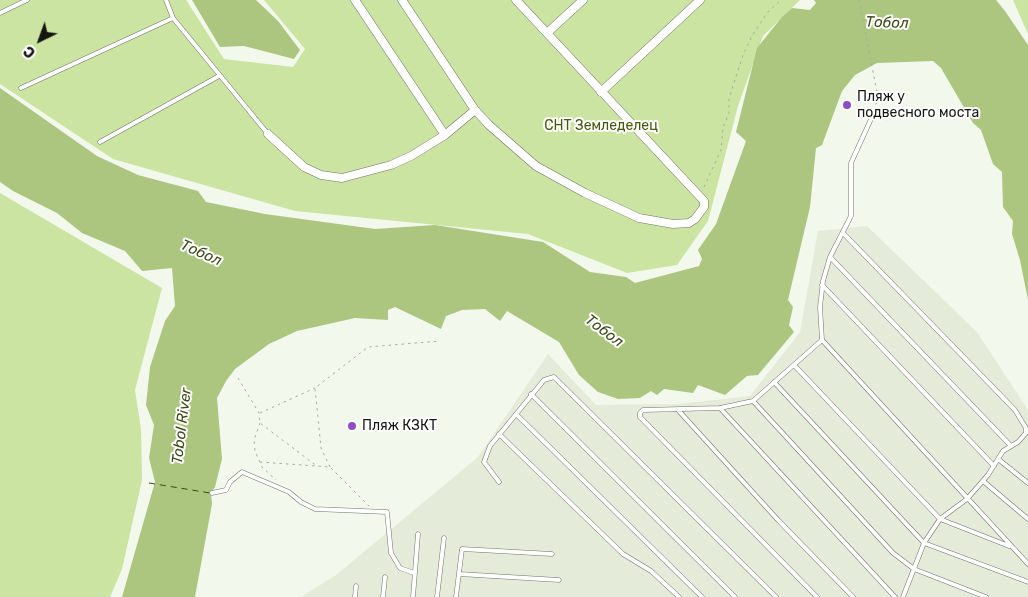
<!DOCTYPE html>
<meta charset="utf-8">
<style>
body{margin:0}
#map{position:relative;width:1028px;height:597px;overflow:hidden;background:#f3f8ec;font-family:Rubik,sans-serif}
canvas{display:block}
.north{position:absolute;left:15px;top:15px;width:50px;height:50px;-webkit-text-stroke:4px #fff;paint-order:stroke;rotate:222deg;font-size:14px;font-weight:700;line-height:20px;text-align:center;color:#151612}
.north::after{content:'';display:block;margin:auto;width:18px;height:22px;background:#151612;clip-path:polygon(50% 0,100% 100%,50% 72%,0 100%)}
</style>
<div id="map">
<canvas width="1028" height="597"></canvas>
<div class="north">С</div>
</div>
<script>
const ctx = document.querySelector('canvas').getContext('2d');
ctx.lineJoin = 'round';
function fillPath(path, color) {
  ctx.fillStyle = color;
  ctx.fill(path, 'evenodd');
}
function toPath(rows) {
  const path = new Path2D();
  for (const r of rows) {
    path.moveTo(r[0], r[1]);
    for (let i = 2; i < r.length; i += 2) path.lineTo(r[i], r[i + 1]);
  }
  return path;
}
function strokePath(path, color, width, dash) {
  ctx.strokeStyle = color;
  ctx.lineWidth = width;
  ctx.lineCap = dash ? 'butt' : 'round';
  ctx.setLineDash(dash || []);
  ctx.stroke(path);
}
function drawText(font, color, halo, rows, align = 'center') {
  ctx.font = font + ' Rubik,sans-serif';
  ctx.lineWidth = 4;
  ctx.setLineDash([]);
  ctx.textBaseline = 'middle';
  ctx.strokeStyle = halo;
  ctx.fillStyle = color;
  for (const [text, x, y, turn = 0] of rows) {
    ctx.save();
    ctx.translate(x, y);
    ctx.rotate((+turn || 0) * Math.PI / 180);
    ctx.textAlign = isNaN(turn) ? turn : align;
    if (halo) ctx.strokeText(text, 0, 0);
    ctx.fillText(text, 0, 0);
    ctx.restore();
  }
}
const built = toPath([
 [867,226,977,332,1028,410,1028,597,301,597,336,575,478,457,548,354,596,405,678,404,750,396,800,332,818,231]
]);
const green = toPath([
 [0,0,186,0,224,59,293,67,305,49,264,0,800,0,763,36,738,106,708,221,677,265,627,273,528,234,295,211,113,159,0,84],
 [1013,0,1028,0,1028,34],
 [0,193,162,288,135,390,141,429,142,480,122,569,110,597,0,597]
]);
const water = toPath([
 [192,0,256,0,278,21,300,50,294,59,244,46,220,47],
 [814,0,996,0,1005,11,1028,45,1028,300,1020,260,1012,234,1013,221,1003,207,1002,172,993,164,981,130,973,123,941,68,933,61,877,63,855,75,842,91,822,145,816,148,810,207,788,300,793,307,789,325,794,332,758,375,747,376,725,395,698,385,693,393,664,389,657,395,651,391,640,398,618,399,598,392,579,375,559,342,507,311,500,321,485,309,462,310,446,316,441,329,395,307,388,310,388,320,355,318,297,331,269,344,235,369,226,381,217,398,222,459,215,487,211,493,212,504,195,597,122,597,155,482,149,458,154,425,146,405,150,367,165,321,175,306,172,268,142,271,125,251,82,233,57,213,13,191,0,182,0,88,97,156,138,175,198,191,206,202,265,214,375,229,435,225,543,242,590,272,626,277,635,283,699,266,702,259,698,250,716,224,746,141,736,132,757,48,782,17,792,8,810,10,816,3]
]);
const ferry = toPath([
 [149,483,210,493]
]);
const path = toPath([
 [859,0,878,97,873,114],
 [704,187,721,150,723,127,729,114,729,98,743,55,752,36,767,13,781,0],
 [238,378,259,413,260,423,318,467],
 [260,413,315,388],
 [260,423,254,440,255,451,262,467,276,480],
 [260,462,330,467,369,506],
 [330,467,321,448,315,388,368,347,440,341]
]);
const lane = toPath([
 [166,0,173,18,268,134],
 [0,13,27,0],
 [21,88,173,18],
 [100,142,219,76],
 [843,233,1015,410,1026,428,1026,433,1018,442,1003,451,988,475,967,499,940,519,924,543,903,597],
 [830,257,1011,446],
 [822,285,994,466],
 [822,340,1028,564],
 [794,365,940,519,1009,546],
 [774,382,924,543,1028,582],
 [531,394,735,597],
 [753,401,893,553,914,569,986,597],
 [720,408,895,597],
 [678,410,778,520,853,597],
 [516,414,702,597],
 [499,434,623,554,651,571,679,597],
 [998,459,1028,483],
 [983,481,1028,519],
 [499,482,484,462,490,446,544,380,554,377,776,597],
 [212,493,226,490,230,482,242,472,289,492,301,502,315,509,387,512,391,553,400,568,414,573],
 [459,574,559,580],
 [355,597,356,586],
 [383,597,385,577],
 [413,597,418,534],
 [437,597,444,538],
 [456,597,462,549,552,554],
 [817,597,640,417,640,413,643,410,720,408,753,401,822,340,820,307,823,281,830,257,851,216,851,163,871,119]
]);
const street = toPath([
 [355,0,445,135],
 [402,0,475,110,489,125,536,166,585,193,639,218,673,224,689,223,695,219,704,207,704,201,516,0],
 [547,33,583,0],
 [601,92,700,0],
 [268,134,304,167,321,175,342,178,391,165,411,156,445,135,475,110]
]);
const markers = [
 [847,105,5,"#8b4ec4"],
 [352,426,5,"#8b4ec4"]
];
const poiNames = [
 ["Пляж у",857,97],
 ["подвесного моста",857,113],
 ["Пляж КЗКТ",362,426]
];
const parkNames = [
 ["СНТ Земледелец",601,126]
];
const waterNames = [
 ["Тобол",887,23,2],
 ["Тобол",201,253,24],
 ["Тобол",604,331,37],
 ["Tobol River",182,426,-83]
];
fillPath(built, '#e4ecd9');
fillPath(green, '#cbe4a2');
fillPath(water, '#acc680');
strokePath(ferry, '#394916', 1, [6, 5]);
strokePath(lane, '#707469', 5);
strokePath(street, '#707469', 9);
strokePath(path, '#a8aca2', 1, [2.5, 4]);
strokePath(lane, '#fff', 4);
strokePath(street, '#fff', 8);
for (const [x, y, r, color] of markers) {
  const dot = new Path2D();
  dot.arc(x, y, r, 0, 2 * Math.PI);
  ctx.fillStyle = color;
  ctx.fill(dot);
  strokePath(dot, '#fff', 2);
}
drawText('14px', '#151612', '#fff', poiNames, 'left');
drawText('14px', '#445a0c', '#fff', parkNames);
drawText('italic 15px', '#394916', '#fff', waterNames);
</script>
